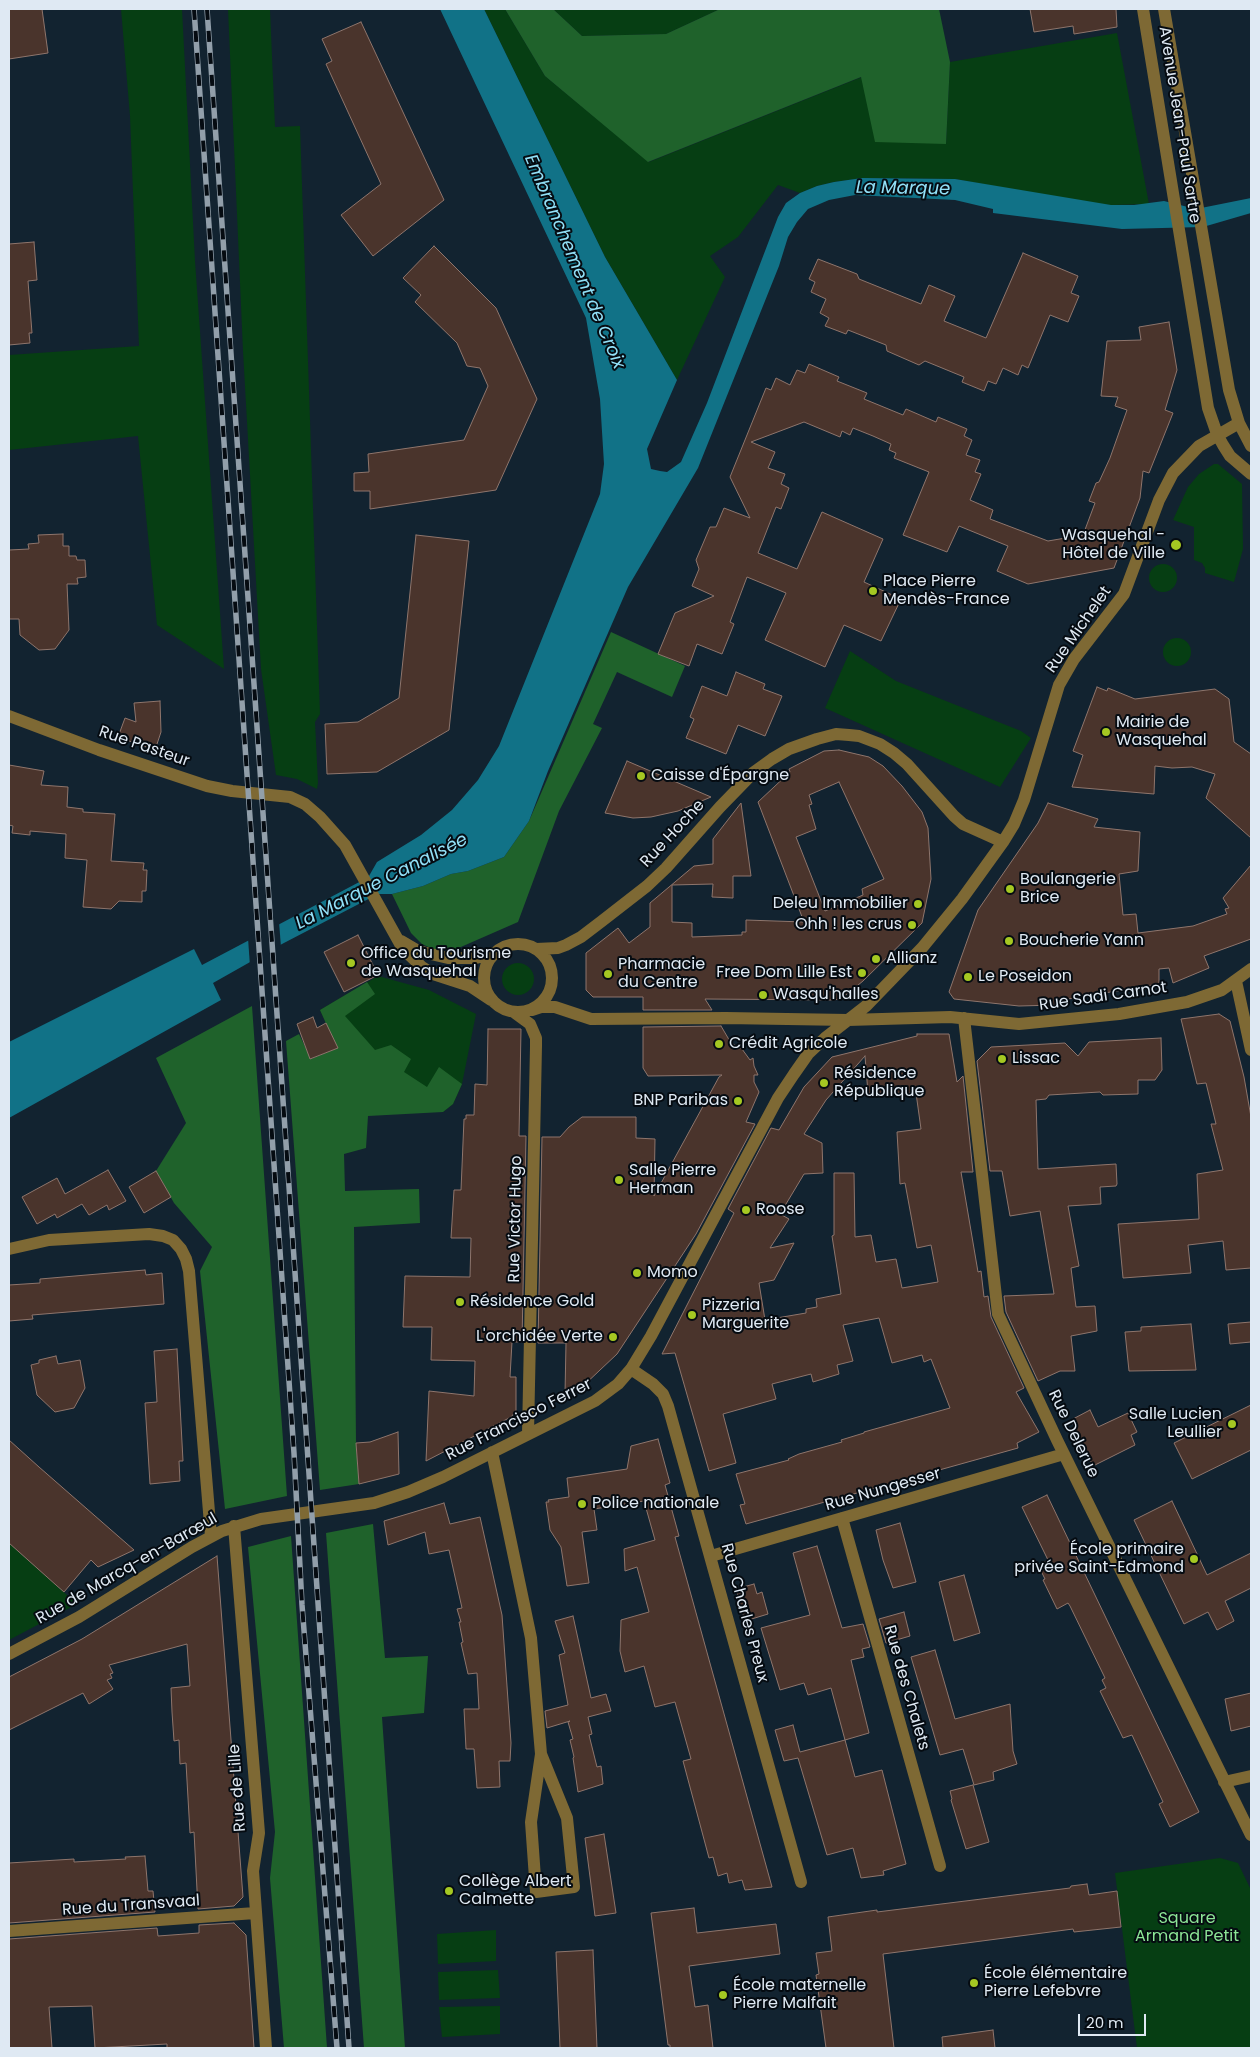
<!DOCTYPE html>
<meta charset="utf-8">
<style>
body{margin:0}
#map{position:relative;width:1260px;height:2057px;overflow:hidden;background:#122330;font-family:Poppins,sans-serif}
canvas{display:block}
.frame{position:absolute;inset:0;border:10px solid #dfe9f3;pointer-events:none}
.scale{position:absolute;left:1078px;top:2014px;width:68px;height:22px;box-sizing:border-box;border:2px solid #dfe9f3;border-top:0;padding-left:6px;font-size:15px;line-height:18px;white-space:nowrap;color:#dfe9f3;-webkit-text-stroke:4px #050b11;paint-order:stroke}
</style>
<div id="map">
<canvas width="1260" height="2057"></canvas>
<div class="frame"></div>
<div class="scale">20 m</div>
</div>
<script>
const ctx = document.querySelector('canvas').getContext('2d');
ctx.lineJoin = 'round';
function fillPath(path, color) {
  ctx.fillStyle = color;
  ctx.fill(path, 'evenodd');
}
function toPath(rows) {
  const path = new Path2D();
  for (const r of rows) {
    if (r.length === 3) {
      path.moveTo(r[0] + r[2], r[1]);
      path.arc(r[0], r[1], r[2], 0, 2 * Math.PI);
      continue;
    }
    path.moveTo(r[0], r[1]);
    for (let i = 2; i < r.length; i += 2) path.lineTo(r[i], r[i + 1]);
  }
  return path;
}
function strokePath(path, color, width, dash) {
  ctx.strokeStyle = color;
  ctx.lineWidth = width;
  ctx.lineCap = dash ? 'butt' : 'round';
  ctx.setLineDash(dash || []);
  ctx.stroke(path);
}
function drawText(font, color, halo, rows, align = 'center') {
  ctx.font = font + ' Poppins,sans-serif';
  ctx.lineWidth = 4;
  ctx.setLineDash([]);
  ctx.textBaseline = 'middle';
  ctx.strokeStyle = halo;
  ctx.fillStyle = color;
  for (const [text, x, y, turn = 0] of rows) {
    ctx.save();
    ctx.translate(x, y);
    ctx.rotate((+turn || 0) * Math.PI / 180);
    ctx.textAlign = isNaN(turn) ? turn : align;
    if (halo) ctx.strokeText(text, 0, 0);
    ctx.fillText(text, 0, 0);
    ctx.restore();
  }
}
const green = toPath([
 [121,9,182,9,195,261,224,669,157,625,138,436,9,450,9,355,139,346,130,116],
 [228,9,270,9,275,127,300,126,320,714,315,722,318,783,317,789,297,779,276,775,261,669,243,351],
 [484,9,505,9,545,76,649,162,862,77,946,144,950,62,1117,33,1149,204,1111,205,1092,204,955,179,862,178,834,182,817,186,800,193,778,185,738,237,710,256,725,277,677,380,605,257],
 [553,9,720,9,666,34,582,36],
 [1214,464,1218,464,1242,484,1243,549,1234,582,1205,573,1205,568,1202,563,1194,560,1194,527,1173,520,1188,487,1199,474],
 [1163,578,14],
 [1177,652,14],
 [850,651,896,681,1021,731,1031,738,1000,787,825,708],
 [518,979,16],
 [378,976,429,990,476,1014,462,1084,453,1104,443,1112,353,1081,320,1010],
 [9,1543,77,1604,9,1640],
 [1220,1858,1238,1863,1251,1890,1251,2048,1137,2048,1115,1873],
 [496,1930,496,1961,438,1964,437,1934],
 [498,1970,500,1998,439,2000,438,1972],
 [500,2006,500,2034,442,2037,439,2007]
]);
const forest = toPath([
 [505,9,553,9,582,36,666,34,720,9,939,9,950,62,946,144,875,142,861,77,648,162,545,76],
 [611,632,685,666,672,697,617,672,593,724,602,728,559,811,518,922,454,950,435,950,422,944,411,933,392,894,423,886,451,874,468,871,504,857,529,821],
 [367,982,375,994,345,1016,375,1050,391,1045,411,1059,404,1072,427,1087,439,1067,462,1084,453,1104,443,1112,368,1116,366,1148,344,1154,345,1191,419,1189,420,1223,354,1227,356,1443,359,1484,320,1490,286,1041,299,1034,311,1059,337,1048,320,1010],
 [252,1006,287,1496,225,1509,200,1271,212,1247,174,1203,156,1171,186,1123,156,1058],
 [373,1524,385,1658,428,1656,424,1713,382,1717,405,2048,364,2048,326,1533],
 [291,1536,327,2048,284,2048,270,1878,275,1832,248,1547]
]);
const water = toPath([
 [440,9,484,9,605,257,677,380,647,449,651,469,660,471,667,472,681,462,707,403,778,217,786,203,800,193,817,186,834,182,862,178,955,179,1111,205,1134,205,1164,201,1196,209,1251,198,1251,213,1203,227,1122,229,993,213,993,209,955,200,855,195,829,200,808,209,797,222,788,237,779,266,698,468,628,587,548,771,529,821,504,857,468,871,451,874,423,886,392,894,378,894,282,944,213,983,221,1000,9,1118,9,1042,194,949,202,965,365,879,369,876,377,862,421,835,452,810,478,780,499,746,600,494,604,464,600,399,586,318]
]);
const pier = toPath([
 [279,922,281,947,250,966,248,938]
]);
const building = toPath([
 [9,9,42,9,48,53,9,59,9,9],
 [1030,9,1116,9,1117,27,1074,34,1073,26,1034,32,1030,9],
 [361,22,444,200,373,256,341,215,381,184,326,64,332,61,322,39,361,22],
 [34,242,37,280,28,281,32,333,29,333,30,343,9,345,9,244,34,242],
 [434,246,496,308,537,399,496,490,370,509,370,491,354,491,354,473,369,472,368,454,464,440,488,386,480,368,467,366,457,343,415,302,421,295,403,278,434,246],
 [1023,253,1078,276,1071,293,1079,296,1068,322,1050,315,1028,368,1022,365,1018,375,1003,368,996,384,988,381,984,391,962,382,964,377,925,361,919,365,887,351,886,345,848,330,846,334,825,326,829,318,820,313,826,299,811,292,815,282,809,279,818,259,857,274,859,279,921,304,929,285,955,296,944,321,986,338,1023,253],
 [1169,322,1177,370,1165,410,1173,413,1149,473,1143,471,1140,498,1114,568,1028,584,997,571,1008,546,959,526,947,552,903,535,929,472,894,458,896,453,889,450,891,444,873,436,853,428,850,435,842,431,840,437,804,422,751,442,775,452,768,468,785,474,781,484,789,488,781,509,776,507,758,553,797,569,822,512,883,539,864,582,901,599,881,641,844,625,825,667,765,640,786,593,747,577,730,622,734,624,722,654,697,644,689,666,658,654,675,613,714,596,692,586,699,569,696,560,710,527,716,527,724,508,750,518,730,477,766,388,771,390,776,378,790,385,797,370,805,373,809,364,839,377,837,381,867,393,864,399,903,415,906,409,936,422,938,417,967,429,964,436,972,440,966,455,980,460,975,472,981,474,970,500,993,510,990,519,1048,541,1083,535,1095,503,1089,501,1096,483,1099,482,1110,458,1127,410,1115,406,1118,397,1101,396,1107,341,1141,340,1139,327,1169,322],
 [63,534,63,546,69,546,69,556,76,556,77,560,85,560,86,577,77,578,78,584,67,584,69,630,55,649,39,650,20,635,19,619,9,619,9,550,29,549,28,544,39,543,38,535,63,534],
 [416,535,469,541,449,730,377,772,327,774,325,724,358,722,399,698,416,535],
 [736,672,765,684,763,689,782,696,765,736,738,725,726,754,686,738,694,719,690,717,702,686,727,696,736,672],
 [1097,687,1107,691,1108,688,1135,699,1215,689,1229,699,1234,742,1251,754,1251,838,1206,798,1215,774,1192,767,1172,768,1155,766,1154,794,1072,787,1083,755,1073,751,1097,687],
 [160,701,161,732,155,750,118,737,125,718,136,722,134,703,160,701],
 [839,750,869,757,883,766,902,786,922,812,928,828,931,879,922,923,863,981,842,998,834,1000,705,999,712,1010,643,1010,643,997,593,997,586,990,586,953,618,928,629,943,650,927,650,903,694,866,713,864,713,839,741,803,751,876,733,876,733,898,712,897,713,884,672,885,672,922,692,923,692,937,742,935,742,932,746,932,746,920,804,922,758,802,790,772,789,769,824,751,839,750],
 [839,782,884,879,862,889,863,895,825,911,796,837,816,829,809,805,812,804,809,795,839,782],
 [627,761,711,797,678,811,651,817,633,818,605,813,627,761],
 [9,765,44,771,41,785,68,787,67,807,83,809,83,812,115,814,111,861,144,863,143,870,147,870,146,891,142,891,142,902,119,901,111,909,83,907,87,860,65,858,66,834,30,831,30,835,12,833,13,826,9,825,9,765],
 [1048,803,1098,819,1094,827,1140,832,1138,871,1119,874,1123,915,1136,914,1138,933,1193,926,1227,914,1225,909,1229,908,1223,898,1251,865,1251,939,1204,956,1209,968,1173,983,1169,968,1159,969,1159,984,1056,1001,1056,1005,1019,1006,954,999,949,992,978,910,1038,823,1048,803],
 [358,935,378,975,344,992,324,952,358,935],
 [1219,1014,1230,1021,1244,1077,1251,1117,1251,1268,1226,1270,1223,1241,1188,1245,1191,1273,1123,1278,1118,1224,1199,1219,1197,1174,1223,1170,1211,1124,1216,1124,1206,1083,1197,1084,1181,1019,1219,1014],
 [313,1017,317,1028,326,1023,338,1048,310,1059,297,1024,313,1017],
 [721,1026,731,1043,742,1049,750,1060,753,1058,754,1066,758,1075,754,1075,754,1082,759,1092,746,1122,755,1124,696,1234,617,1354,582,1387,565,1394,566,1343,538,1343,542,1137,560,1137,569,1127,582,1117,636,1117,636,1138,655,1139,654,1196,719,1077,722,1075,648,1076,643,1068,643,1027,721,1026],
 [488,1029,521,1029,519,1136,526,1136,522,1342,512,1342,510,1377,516,1377,516,1411,511,1417,426,1461,429,1391,474,1396,475,1361,431,1360,432,1327,403,1327,405,1276,470,1277,471,1238,451,1238,454,1190,461,1190,464,1119,466,1119,466,1115,474,1115,475,1084,487,1085,488,1029],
 [917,1034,949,1034,957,1082,963,1076,973,1172,961,1172,978,1272,981,1271,984,1297,988,1296,991,1317,1024,1388,1016,1392,1039,1432,1017,1443,1018,1448,746,1524,740,1505,745,1504,736,1474,789,1460,788,1459,799,1454,842,1442,841,1440,864,1433,864,1432,950,1408,931,1359,924,1362,922,1355,892,1363,879,1318,843,1325,853,1361,837,1365,839,1374,813,1382,811,1374,772,1384,776,1399,723,1414,736,1463,709,1471,675,1353,662,1354,734,1213,728,1209,771,1128,779,1130,804,1087,832,1057,917,1036,917,1034],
 [865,1056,868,1093,916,1093,921,1129,897,1132,900,1184,905,1183,917,1248,931,1245,938,1282,902,1288,896,1259,876,1262,871,1235,855,1237,854,1173,834,1173,834,1235,832,1236,841,1294,816,1299,817,1307,806,1309,806,1313,765,1320,759,1283,774,1280,794,1243,770,1248,789,1219,780,1214,804,1174,823,1173,822,1143,804,1134,826,1100,865,1056],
 [1161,1038,1162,1070,1155,1080,1138,1080,1138,1094,1103,1095,1100,1092,1049,1095,1046,1099,1036,1100,1038,1169,1116,1164,1117,1184,1116,1186,1100,1187,1101,1204,1068,1206,1079,1266,1071,1268,1076,1307,1095,1306,1097,1331,1071,1336,1075,1371,1060,1371,1038,1381,1006,1312,1004,1296,1054,1294,1040,1211,1010,1216,1002,1171,990,1171,977,1061,991,1047,1065,1043,1078,1056,1089,1042,1161,1038],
 [108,1170,126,1201,109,1210,107,1205,89,1215,82,1204,57,1218,55,1214,37,1224,22,1197,57,1178,65,1194,108,1170],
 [156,1171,171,1197,144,1213,129,1187,156,1171],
 [145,1270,146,1275,162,1273,164,1304,32,1315,33,1319,9,1321,9,1285,40,1283,40,1279,145,1270],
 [1251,1322,1251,1342,1230,1344,1228,1324,1251,1322],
 [1191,1324,1196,1370,1129,1371,1125,1332,1141,1331,1141,1327,1191,1324],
 [177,1349,183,1461,179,1461,180,1481,150,1484,145,1403,157,1402,154,1351,177,1349],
 [56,1356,58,1364,80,1360,85,1388,74,1408,55,1412,37,1395,31,1365,39,1363,39,1360,56,1356],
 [1251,1405,1251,1450,1192,1479,1174,1443,1251,1405],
 [1090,1410,1098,1427,1128,1413,1137,1432,1131,1435,1135,1445,1093,1466,1071,1420,1090,1410],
 [398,1432,399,1474,359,1484,356,1443,370,1442,398,1432],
 [658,1439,670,1483,665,1485,679,1536,675,1537,772,1887,745,1890,742,1880,729,1883,727,1873,718,1876,713,1857,709,1858,683,1761,691,1759,675,1702,655,1707,644,1666,625,1672,620,1651,621,1620,649,1612,637,1567,625,1571,624,1549,655,1540,644,1501,594,1509,597,1530,582,1532,589,1583,567,1586,561,1547,550,1530,546,1502,549,1502,548,1500,569,1497,567,1478,627,1469,631,1446,658,1439],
 [9,1440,39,1467,134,1550,98,1567,91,1560,64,1592,56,1585,9,1543,9,1440],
 [1047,1495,1199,1812,1170,1827,1159,1804,1163,1802,1132,1735,1123,1738,1100,1691,1106,1688,1102,1680,1105,1678,1070,1606,1068,1603,1057,1609,1043,1580,1045,1579,1038,1565,1048,1560,1022,1507,1047,1495],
 [1172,1501,1207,1575,1251,1553,1251,1588,1225,1601,1234,1621,1217,1630,1208,1612,1184,1624,1134,1520,1172,1501],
 [444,1503,450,1524,480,1517,502,1615,511,1743,510,1761,499,1761,500,1787,477,1788,474,1749,466,1749,464,1709,479,1709,477,1673,468,1674,461,1643,463,1642,459,1622,461,1622,457,1609,462,1608,449,1550,429,1554,425,1532,388,1545,384,1521,444,1503],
 [900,1523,916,1582,893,1588,883,1560,876,1530,900,1523],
 [817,1546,842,1628,863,1624,870,1647,862,1649,864,1657,851,1660,869,1733,845,1740,831,1688,808,1695,804,1683,780,1690,761,1628,810,1615,793,1553,817,1546],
 [217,1556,243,1897,234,1906,198,1909,194,1832,190,1833,186,1763,180,1764,179,1740,174,1741,172,1712,171,1688,190,1686,187,1644,109,1665,113,1673,110,1674,112,1678,107,1680,113,1689,89,1704,83,1693,9,1730,9,1677,82,1639,217,1556],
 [964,1575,980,1633,954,1641,939,1582,964,1575],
 [754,1584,757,1594,762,1592,768,1614,745,1621,736,1589,754,1584],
 [904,1612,910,1636,886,1643,879,1619,904,1612],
 [573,1616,591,1698,606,1694,611,1711,588,1717,592,1734,589,1735,597,1767,601,1766,603,1784,578,1792,573,1758,574,1757,570,1740,573,1739,568,1722,570,1721,547,1728,545,1711,568,1705,559,1655,565,1653,555,1621,573,1616],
 [935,1650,955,1719,1010,1704,1013,1751,1017,1764,993,1772,994,1780,974,1785,963,1749,940,1755,911,1657,935,1650],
 [1251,1693,1251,1726,1231,1731,1225,1699,1251,1693],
 [793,1725,800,1752,845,1740,855,1777,882,1770,906,1864,883,1871,884,1875,861,1878,853,1848,827,1855,798,1758,784,1761,775,1730,793,1725],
 [973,1785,989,1842,966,1849,951,1800,952,1799,950,1791,973,1785],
 [604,1834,616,1913,595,1916,585,1838,604,1834],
 [145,1856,148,1891,153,1891,155,1912,9,1923,9,1863,74,1859,74,1862,126,1859,125,1857,145,1856],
 [1087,1884,1089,1895,1117,1891,1121,1927,1074,1932,1073,1929,883,1954,894,2048,826,2048,816,1975,819,1974,816,1953,832,1951,828,1917,877,1910,877,1912,1070,1888,1071,1886,1087,1884],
 [694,1908,697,1933,776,1924,780,1954,689,1966,695,2007,708,2005,713,2048,670,2048,670,2045,668,2045,651,1913,694,1908],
 [234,1923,246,1935,254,2048,167,2048,167,2044,95,2048,92,2006,49,2007,52,2048,9,2048,9,1939,157,1928,158,1936,199,1933,199,1925,234,1923],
 [593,1950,597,2048,560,2048,556,1952,593,1950],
 [993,2030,995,2048,943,2048,942,2037,993,2030]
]);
const minor = toPath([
 [1143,9,1208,408,1217,434,1223,445,1230,456,1251,474],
 [1164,9,1229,390,1239,423,1251,446],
 [9,716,99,750,207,786,232,791,290,797,305,804,320,817,345,845,403,949,422,967,433,974,470,986,491,1000],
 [401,941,418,951,448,958,476,958,494,953],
 [518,978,34],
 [536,949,558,948,566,945,581,937,602,921,647,886,666,868,720,807,754,772,772,759,789,749,817,739,836,734,849,735,859,736,880,744,894,753,907,764,954,816,963,824,1003,842],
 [1236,981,1251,1050],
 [532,1010,541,1007,555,1007,591,1019,726,1018,848,1020,950,1017,1019,1024,1119,1014,1187,1002,1222,990,1251,969],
 [515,1013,530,1024,536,1038,536,1046,528,1434],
 [964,1018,998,1314,1057,1440,1251,1835],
 [9,1249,49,1240,149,1234,163,1236,173,1240,181,1249,186,1259,189,1271,211,1536],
 [631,1369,653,1384,663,1394,668,1406,801,1882],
 [492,1452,531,1638,541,1754,531,1822,536,1892,574,1887,567,1818,541,1754],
 [842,1518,940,1866],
 [234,1526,259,1833,253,1871,266,2048],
 [711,1556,1064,1454],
 [9,1654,79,1617,192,1547,222,1531,261,1519,374,1503,408,1492,443,1477,595,1401,618,1384,631,1369,651,1336,778,1098,794,1074,808,1054,825,1038,866,1006,922,948,962,899,1003,842,1014,824,1024,800,1059,685,1074,659,1124,594,1159,500,1173,473,1199,446,1239,423],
 [1224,1782,1251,1776],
 [9,1931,255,1913]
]);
const rail = toPath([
 [194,9,294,1453,302,1605,337,2048],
 [207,9,349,2048]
]);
const markers = [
 [1176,545,6,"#a5c822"],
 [873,591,5,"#a5c822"],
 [1106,732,5,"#a5c822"],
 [641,776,5,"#a5c822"],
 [1010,889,5,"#a5c822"],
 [918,904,5,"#a5c822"],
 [912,925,5,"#a5c822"],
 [1009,941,5,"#a5c822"],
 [876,959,5,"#a5c822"],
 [351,963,5,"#a5c822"],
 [862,973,5,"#a5c822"],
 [608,974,5,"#a5c822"],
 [968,977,5,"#a5c822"],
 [763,995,5,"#a5c822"],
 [719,1044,5,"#a5c822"],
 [1002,1059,5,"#a5c822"],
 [824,1083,5,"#a5c822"],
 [738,1101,5,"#a5c822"],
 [619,1180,5,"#a5c822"],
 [746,1210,5,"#a5c822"],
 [637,1273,5,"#a5c822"],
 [460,1302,5,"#a5c822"],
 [692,1315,5,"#a5c822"],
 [613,1337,5,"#a5c822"],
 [1232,1424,5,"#a5c822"],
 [582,1504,5,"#a5c822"],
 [1194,1559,5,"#a5c822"],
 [449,1891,5,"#a5c822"],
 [974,1983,5,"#a5c822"],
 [723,1995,5,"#a5c822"]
];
const streetNames = [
 ["Avenue Jean-Paul Sartre",1179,125,81],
 ["Rue Michelet",1079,630,-55],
 ["Rue Pasteur",144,747,19],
 ["Rue Hoche",673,834,-47],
 ["Rue Sadi Carnot",1103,997,-8],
 ["Rue Victor Hugo",516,1219,-89],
 ["Rue Francisco Ferrer",519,1420,-27],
 ["Rue Delerue",1073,1434,64],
 ["Rue Nungesser",883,1490,-16],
 ["Rue de Marcq-en-Barœul",127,1569,-30],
 ["Rue Charles Preux",744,1613,75],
 ["Rue des Chalets",906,1688,74],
 ["Rue de Lille",238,1788,-94],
 ["Rue du Transvaal",131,1906,-4]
];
const poiNames = [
 ["Wasquehal -",1165,536,"right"],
 ["Hôtel de Ville",1165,554,"right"],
 ["Place Pierre",883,582],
 ["Mendès-France",883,600],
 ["Mairie de",1116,723],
 ["Wasquehal",1116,741],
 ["Caisse d'Épargne",651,776],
 ["Boulangerie",1020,880],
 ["Brice",1020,898],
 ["Deleu Immobilier",908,904,"right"],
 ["Ohh ! les crus",902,925,"right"],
 ["Boucherie Yann",1019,941],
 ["Office du Tourisme",361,954],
 ["de Wasquehal",361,972],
 ["Allianz",886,959],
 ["Pharmacie",618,965],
 ["du Centre",618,983],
 ["Free Dom Lille Est",852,973,"right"],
 ["Le Poseidon",978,977],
 ["Wasqu'halles",773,995],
 ["Crédit Agricole",729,1044],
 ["Lissac",1012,1059],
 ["Résidence",834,1074],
 ["République",834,1092],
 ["BNP Paribas",728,1101,"right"],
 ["Salle Pierre",629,1171],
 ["Herman",629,1189],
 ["Roose",756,1210],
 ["Momo",647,1273],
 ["Résidence Gold",470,1302],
 ["Pizzeria",702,1306],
 ["Marguerite",702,1324],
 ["L'orchidée Verte",603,1337,"right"],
 ["Salle Lucien",1222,1415,"right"],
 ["Leullier",1222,1433,"right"],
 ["Police nationale",592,1504],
 ["École primaire",1184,1550,"right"],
 ["privée Saint-Edmond",1184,1568,"right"],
 ["Collège Albert",459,1882],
 ["Calmette",459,1900],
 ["École élémentaire",984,1974],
 ["Pierre Lefebvre",984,1992],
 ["École maternelle",733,1986],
 ["Pierre Malfait",733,2004]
];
const parkNames = [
 ["Square",1187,1919],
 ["Armand Petit",1187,1937]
];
const waterNames = [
 ["La Marque",903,189,1],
 ["Embranchement de Croix",574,262,67],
 ["La Marque Canalisée",382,882,-27]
];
fillPath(green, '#063e13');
fillPath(forest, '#1f622b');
fillPath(water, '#117287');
fillPath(pier, '#122330');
fillPath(building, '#4a342c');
strokePath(building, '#8e756c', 1);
strokePath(minor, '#7e6934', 12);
strokePath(rail, '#929faa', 5.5);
strokePath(rail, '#050b11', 4, [11]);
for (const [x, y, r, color] of markers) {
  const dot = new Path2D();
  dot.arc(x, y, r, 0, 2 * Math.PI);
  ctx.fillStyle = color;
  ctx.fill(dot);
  strokePath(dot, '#050b11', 2);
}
drawText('16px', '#dfe9f3', '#050b11', streetNames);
drawText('16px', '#dfe9f3', '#050b11', poiNames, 'left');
drawText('16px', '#8ce596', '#050b11', parkNames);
drawText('italic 18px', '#92e1f8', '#050b11', waterNames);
</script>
